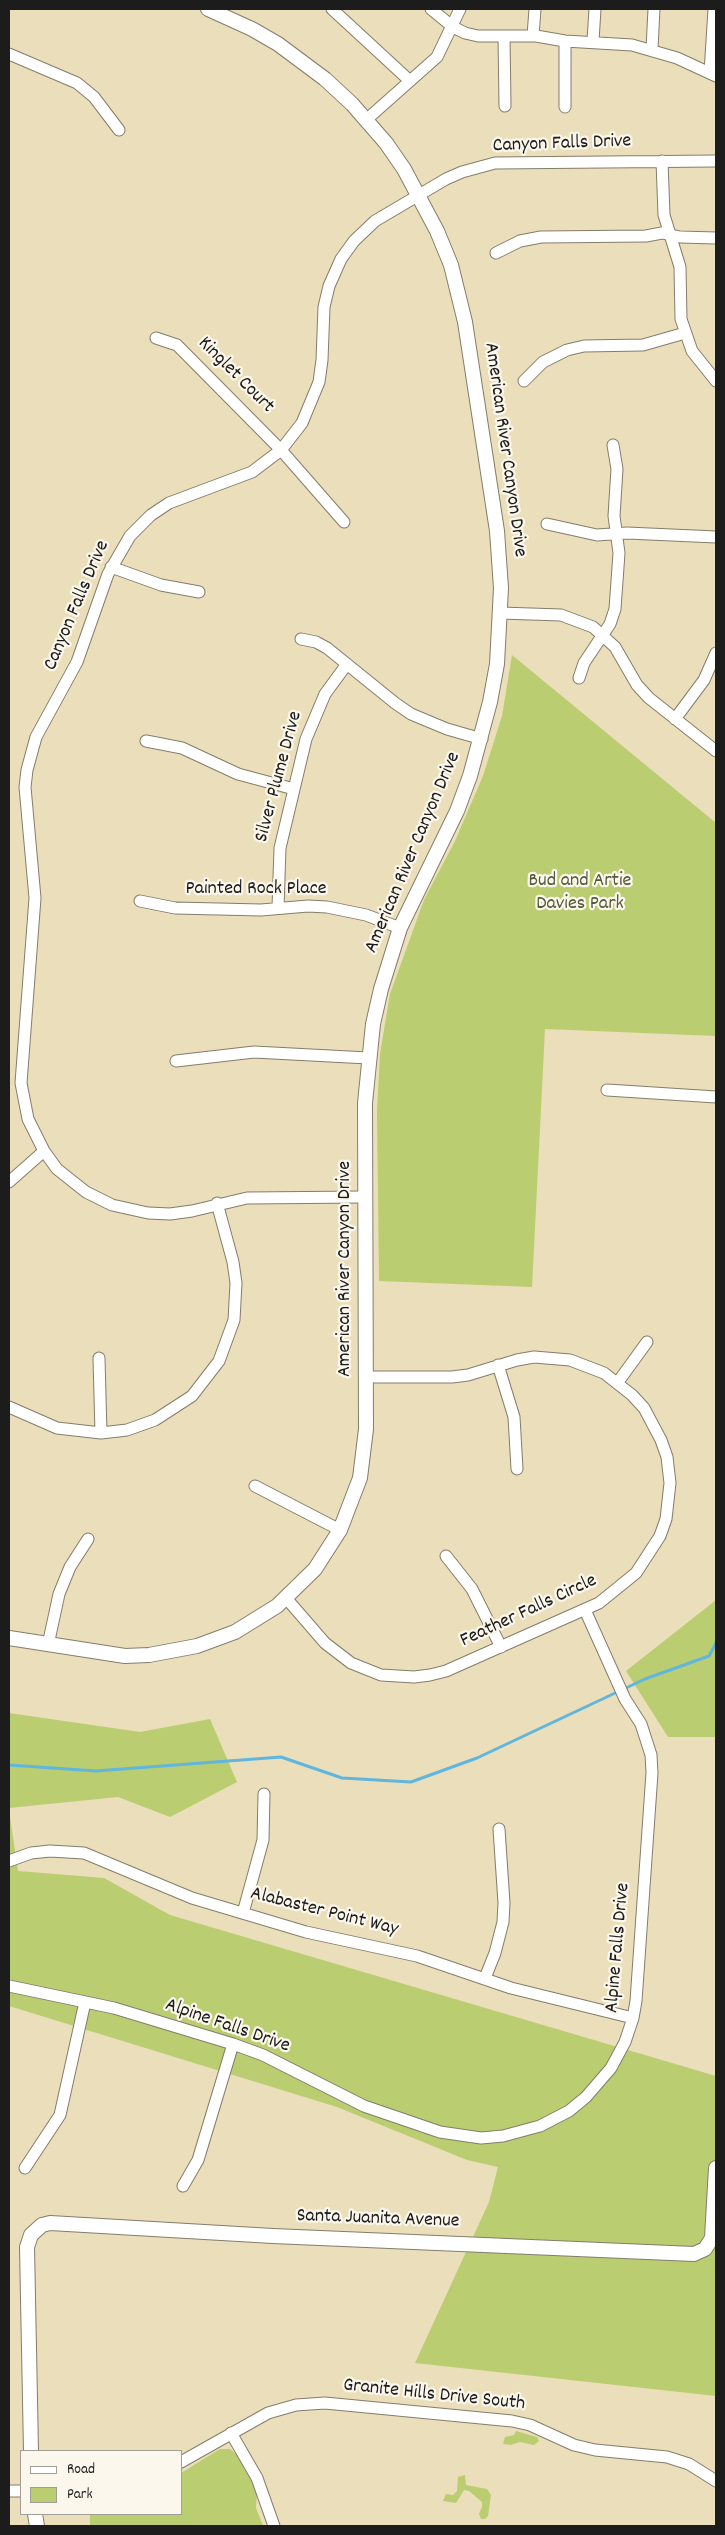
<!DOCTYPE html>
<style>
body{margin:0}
#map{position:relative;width:725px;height:2535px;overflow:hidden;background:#ebdeba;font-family:Dekko,sans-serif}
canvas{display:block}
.frame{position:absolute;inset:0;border:10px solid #1c1c1c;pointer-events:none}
.legend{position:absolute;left:20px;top:2450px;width:162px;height:65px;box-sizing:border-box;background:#fbf7ec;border:1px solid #a29f99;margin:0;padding:6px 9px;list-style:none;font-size:15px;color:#1c1c1c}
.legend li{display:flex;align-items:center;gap:10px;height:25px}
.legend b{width:25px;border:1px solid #a29f99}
</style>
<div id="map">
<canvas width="725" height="2535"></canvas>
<div class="frame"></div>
<ul class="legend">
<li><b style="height:6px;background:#fff"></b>Road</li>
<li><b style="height:14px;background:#bacd71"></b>Park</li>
</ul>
</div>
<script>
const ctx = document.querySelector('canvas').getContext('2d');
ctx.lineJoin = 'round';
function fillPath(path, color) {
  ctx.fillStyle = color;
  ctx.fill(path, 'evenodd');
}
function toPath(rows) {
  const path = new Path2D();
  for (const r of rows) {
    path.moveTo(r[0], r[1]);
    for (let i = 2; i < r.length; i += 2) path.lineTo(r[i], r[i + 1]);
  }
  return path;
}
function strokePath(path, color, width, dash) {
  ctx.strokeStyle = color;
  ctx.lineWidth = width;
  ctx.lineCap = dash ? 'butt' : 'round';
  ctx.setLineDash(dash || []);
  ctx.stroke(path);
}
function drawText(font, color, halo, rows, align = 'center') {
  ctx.font = font + ' Dekko,sans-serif';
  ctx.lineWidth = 4.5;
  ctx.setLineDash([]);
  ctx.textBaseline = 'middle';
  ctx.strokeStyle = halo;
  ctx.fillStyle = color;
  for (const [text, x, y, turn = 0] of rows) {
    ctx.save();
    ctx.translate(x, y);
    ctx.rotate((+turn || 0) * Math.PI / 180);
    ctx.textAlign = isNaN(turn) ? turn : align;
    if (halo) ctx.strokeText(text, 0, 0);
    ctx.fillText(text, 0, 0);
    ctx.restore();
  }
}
const green = toPath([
 [512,655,716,823,716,1036,545,1029,532,1287,379,1281,377,1111,380,1054,390,994,424,900,455,841,483,776,502,716],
 [716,1600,716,1737,668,1737,626,1671],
 [9,1713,140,1732,210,1719,237,1782,170,1817,118,1797,9,1808],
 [9,1810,18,1871,104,1878,170,1915,716,2076,716,2396,415,2363,489,2202,498,2167,467,2160,337,2107,9,2006],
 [516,2431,537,2437,539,2441,534,2445,520,2442,511,2445,503,2444,505,2437,514,2435],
 [220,2449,230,2449,236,2454,251,2480,257,2492,256,2508,263,2526,90,2526,90,2514,181,2514,181,2473],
 [465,2475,466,2485,487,2489,491,2495,488,2516,485,2519,481,2519,479,2514,482,2507,482,2502,469,2491,464,2490,456,2503,443,2501,446,2494,453,2495,457,2491,458,2477]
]);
const stream = toPath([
 [9,1765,96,1771,281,1757,342,1778,411,1782,477,1758,645,1679,709,1656,716,1643]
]);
const minor = toPath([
 [332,9,410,81],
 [431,9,453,27,465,33,478,36,536,36,565,41,632,45,677,58,716,76],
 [504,36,505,106],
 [533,36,535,9],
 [565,41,565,107],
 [593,41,595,9],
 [652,49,654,9],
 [9,54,77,83,94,97,119,130],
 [710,73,714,9],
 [366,120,437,57,460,9],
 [662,161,664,215,680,267,681,319,692,351,716,381],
 [496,253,520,241,541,237,646,236,662,233,680,237,716,238],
 [156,338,177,345,281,450,344,522],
 [524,381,543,362,567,350,584,346,643,345,685,333],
 [547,524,597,535,627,533,716,537],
 [111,567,161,585,199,592],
 [500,613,561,615,593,627,615,647,637,685,649,698,716,751],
 [301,639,316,642,327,648,395,703,411,714,447,729,482,739],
 [579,678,584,663,610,624,615,609,619,553,614,516,617,469,613,445],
 [675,719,704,680,716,653],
 [146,741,182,748,238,774,294,789],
 [140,901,175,908,261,910,308,906,327,907,366,915,400,928],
 [278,908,280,848,306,739,325,694,347,664],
 [176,1061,254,1052,368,1058],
 [607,1090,716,1097],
 [9,1182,44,1151],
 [365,1197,247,1198,192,1211,170,1214,148,1213,112,1205,86,1192,57,1169,44,1151,28,1119,21,1083,35,898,25,787,27,770,36,737,77,662,108,574,130,536,151,515,169,503,252,472,281,450,302,423,319,382,322,360,324,307,329,286,341,259,354,241,375,221,446,179,462,172,495,163,716,161],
 [99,1358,101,1433],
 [498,1365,514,1417,517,1469],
 [618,1382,647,1342],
 [9,1407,57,1428,101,1433,127,1430,155,1420,192,1396,219,1361,234,1320,236,1283,233,1262,217,1203],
 [255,1486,340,1530],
 [446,1556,472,1589,501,1647],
 [286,1598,325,1643,351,1663,381,1675,414,1677,430,1675,446,1671,599,1603,636,1573,660,1536,666,1519,670,1483,667,1457,661,1440,644,1408,632,1395,604,1373,570,1360,534,1357,517,1360,468,1375,452,1377,366,1377],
 [48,1645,59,1594,70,1567,88,1539],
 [9,1861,31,1853,50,1851,84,1853,192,1898,306,1932,417,1956,511,1988,633,2018],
 [243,1913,263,1840,264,1794],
 [485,1978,495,1953,503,1922,504,1903,499,1829],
 [9,1986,114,2008,233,2044,263,2055,364,2106,440,2132,481,2138,503,2136,540,2126,569,2111,586,2097,611,2068,625,2042,633,2018,636,2001,652,1773,651,1755,641,1724,625,1699,585,1610],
 [25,2168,60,2115,85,2002],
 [183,2186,198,2160,233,2044],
 [231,2433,257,2478,274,2526],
 [181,2462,268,2413,296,2405,325,2403,512,2421,530,2425,574,2445,595,2450,667,2457,689,2464,716,2481],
 [9,2491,21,2491]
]);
const tertiary = toPath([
 [9,1638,125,1656,149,1655,197,1646,235,1632,277,1606,315,1569,340,1530,360,1478,366,1429,365,1103,373,1024,381,989,400,928,457,811,470,776,490,702,497,664,501,588,497,531,465,322,451,265,437,231,404,169,386,143,352,104,325,79,278,44,252,29,208,9],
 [31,2451,27,2247,31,2235,42,2225,50,2223,273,2236,694,2254,705,2249,712,2238,716,2168],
 [35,2514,37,2526]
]);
const streetNames = [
 ["Canyon Falls Drive",562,145,-2],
 ["Kinglet Court",235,376,45],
 ["American River Canyon Drive",504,450,82],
 ["Canyon Falls Drive",78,606,-67],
 ["Silver Plume Drive",280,777,-75],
 ["American River Canyon Drive",414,853,-67],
 ["Painted Rock Place",256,890],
 ["American River Canyon Drive",346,1269,-90],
 ["Feather Falls Circle",529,1612,-25],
 ["Alabaster Point Way",324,1913,14],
 ["Alpine Falls Drive",619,1948,-85],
 ["Alpine Falls Drive",227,2027,19],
 ["Santa Juanita Avenue",378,2220,2],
 ["Granite Hills Drive South",434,2396,6]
];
const parkNames = [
 ["Bud and Artie",580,882],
 ["Davies Park",580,905]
];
fillPath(green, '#bacd71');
strokePath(stream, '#61b6dd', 3);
strokePath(minor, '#847d6b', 13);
strokePath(tertiary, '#847d6b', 16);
strokePath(minor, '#fff', 11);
strokePath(tertiary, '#fff', 14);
drawText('20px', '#1c1c1c', '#fbf7ec', streetNames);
drawText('20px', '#535a3a', '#fbf7ec', parkNames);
</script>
